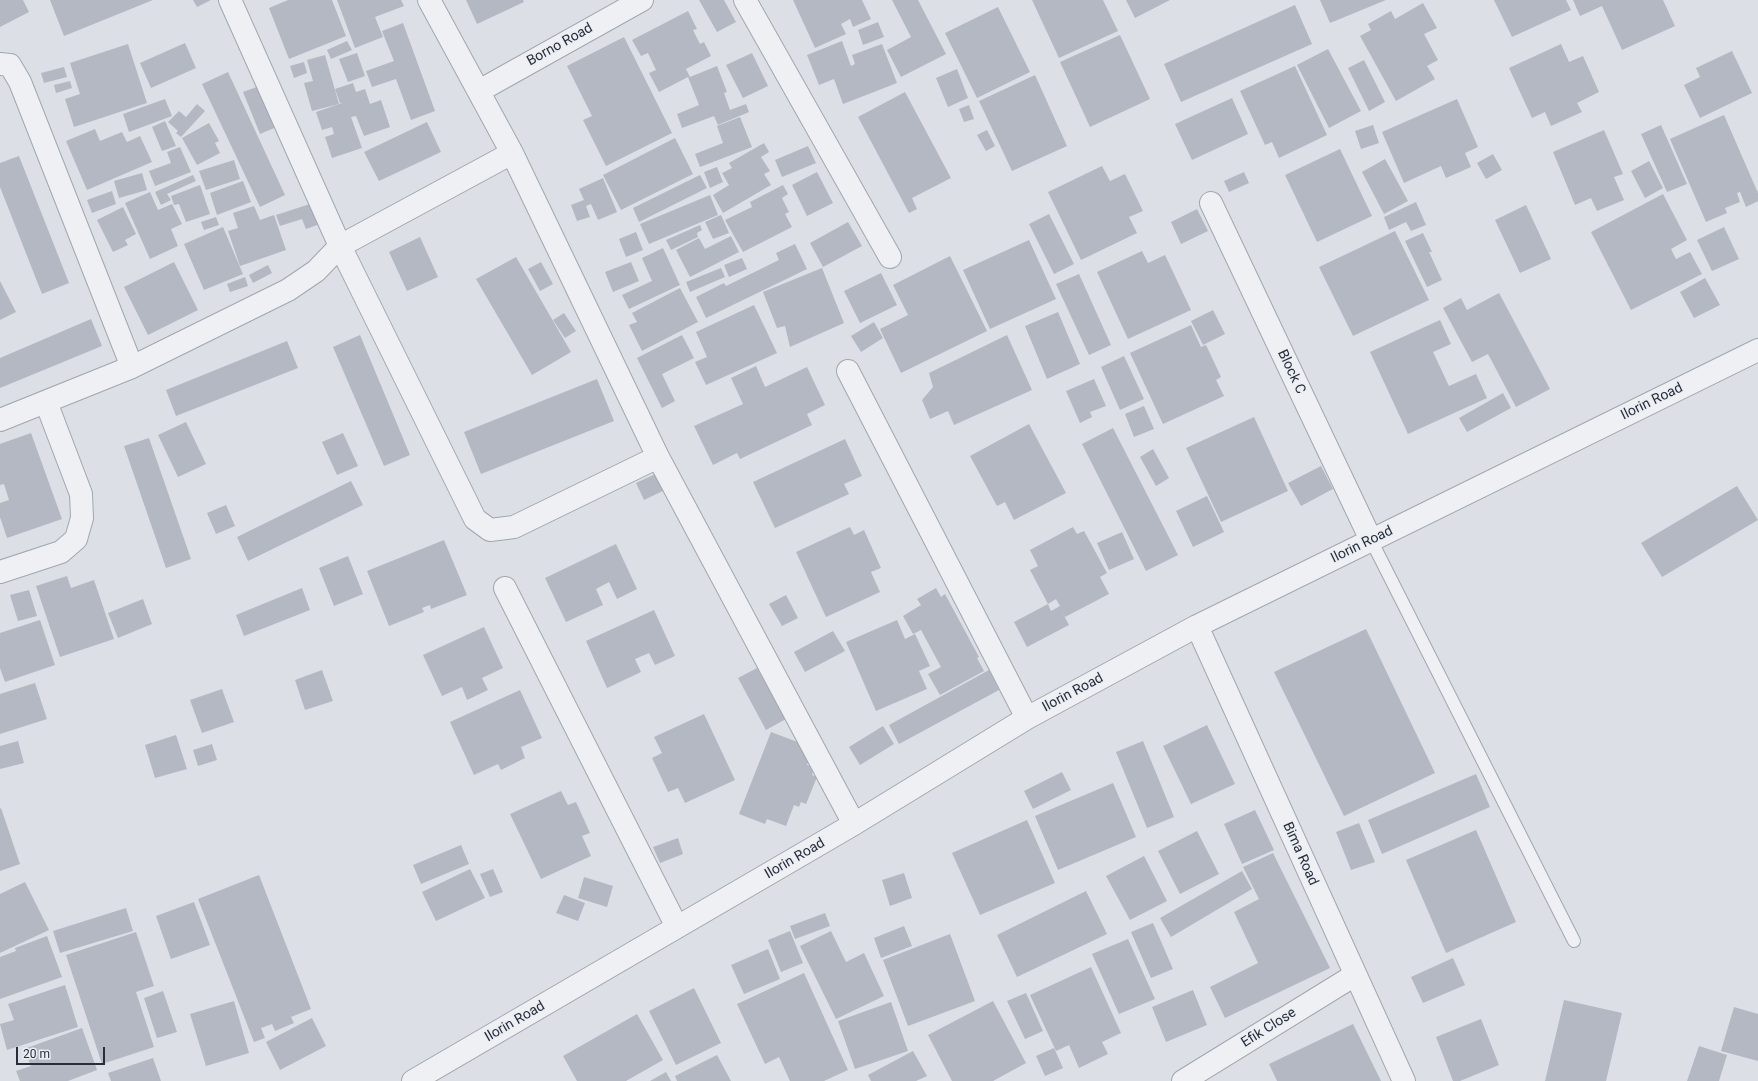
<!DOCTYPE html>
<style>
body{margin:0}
#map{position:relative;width:1758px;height:1081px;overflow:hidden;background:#dcdfe6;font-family:Roboto,sans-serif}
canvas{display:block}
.scale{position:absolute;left:16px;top:1047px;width:89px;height:18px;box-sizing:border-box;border:2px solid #262d3b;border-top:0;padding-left:5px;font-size:12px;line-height:14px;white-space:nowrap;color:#262d3b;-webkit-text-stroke:3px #ebeef3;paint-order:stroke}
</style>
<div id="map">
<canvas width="1758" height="1081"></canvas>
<div class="scale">20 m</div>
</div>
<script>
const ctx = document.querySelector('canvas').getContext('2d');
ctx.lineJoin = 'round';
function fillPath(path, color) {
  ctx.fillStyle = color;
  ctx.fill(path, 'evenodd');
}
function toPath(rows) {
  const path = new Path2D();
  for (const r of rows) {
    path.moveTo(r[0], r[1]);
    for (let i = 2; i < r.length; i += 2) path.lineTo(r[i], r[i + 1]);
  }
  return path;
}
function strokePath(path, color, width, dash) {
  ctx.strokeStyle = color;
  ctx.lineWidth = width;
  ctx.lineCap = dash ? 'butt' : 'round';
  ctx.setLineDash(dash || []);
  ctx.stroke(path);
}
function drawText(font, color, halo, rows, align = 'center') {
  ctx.font = font + ' Roboto,sans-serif';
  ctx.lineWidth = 3;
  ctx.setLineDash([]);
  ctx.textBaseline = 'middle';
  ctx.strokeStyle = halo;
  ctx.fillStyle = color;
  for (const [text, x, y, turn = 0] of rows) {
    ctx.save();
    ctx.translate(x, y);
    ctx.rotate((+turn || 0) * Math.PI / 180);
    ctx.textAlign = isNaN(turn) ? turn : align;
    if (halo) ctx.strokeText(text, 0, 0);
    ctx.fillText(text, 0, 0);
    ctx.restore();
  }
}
const building = toPath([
 [0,0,23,0,29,12,0,27],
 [50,0,153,0,64,36],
 [193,0,211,0,197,7],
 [288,0,332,0,346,36,289,59,269,8],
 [337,0,401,0,404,6,375,17,383,37,355,48],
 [466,0,523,0,524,2,477,24],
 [699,0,724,0,736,22,717,32],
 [793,0,862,0,871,19,853,27,850,19,841,24,846,34,815,48],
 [892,0,918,0,946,54,901,77,887,50,911,37],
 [1032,0,1103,0,1118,31,1059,58],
 [1126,0,1170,0,1135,18],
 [1320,0,1386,0,1330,23],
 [1494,0,1566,0,1571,10,1512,37],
 [1573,0,1663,0,1675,26,1622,50,1602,6,1580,16],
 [1423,3,1437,28,1424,34,1438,60,1427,66,1435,79,1396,101,1360,36,1371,30,1368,24,1391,11,1395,19],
 [1295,5,1312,44,1181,102,1164,64],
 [998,7,1030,72,977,98,945,33],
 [688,11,697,29,693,30,700,44,704,42,711,56,686,69,690,77,717,66,727,92,724,93,730,110,746,104,749,112,718,125,714,116,682,128,677,114,699,105,688,77,659,92,649,73,656,70,648,53,641,56,632,40],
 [878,22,884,37,863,45,858,30],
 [403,23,435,111,411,120,396,79,372,87,366,71,394,61,382,31],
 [1120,35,1150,99,1090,127,1060,62],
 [624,37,672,133,606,166,583,120,592,116,567,66],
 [347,41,352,50,331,59,327,50],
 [842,41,851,66,855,64,852,55,882,44,897,83,843,104,834,79,819,85,807,55],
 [185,43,196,68,151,88,140,63],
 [128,44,147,103,74,127,65,99,80,94,70,63],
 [1561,44,1569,62,1583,56,1599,92,1577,103,1582,112,1551,126,1545,112,1532,118,1509,68],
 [1328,49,1361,111,1329,128,1297,65],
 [1732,51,1752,93,1700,118,1684,85,1700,77,1696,68],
 [357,53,365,76,348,82,339,59],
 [752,53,768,86,743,98,726,65],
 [325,55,339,104,312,111,304,83,313,81,307,60],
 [1364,60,1385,102,1369,111,1348,68],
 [304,62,307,73,294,78,290,66],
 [1295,66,1327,135,1279,158,1272,142,1265,145,1240,91],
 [64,67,67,77,44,83,41,73],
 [957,69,968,98,948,107,936,78],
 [228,72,285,195,260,207,202,84],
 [1035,75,1067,146,1012,171,979,101],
 [70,81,72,88,56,93,54,85],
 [353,83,356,92,365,89,370,104,381,100,390,127,364,136,356,116,351,117,362,148,332,158,325,137,334,134,332,127,322,130,316,112,342,103,340,103,335,89],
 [262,85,279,126,260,134,243,92],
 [905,92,951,178,912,198,917,209,909,213,858,117],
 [1232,98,1248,134,1192,160,1175,124],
 [165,99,172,116,129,132,123,114],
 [1457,99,1478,147,1465,153,1471,167,1446,178,1441,166,1404,183,1382,132],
 [197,104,205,111,181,137,176,133,178,131,168,122,179,111,186,117],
 [969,105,974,119,964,122,959,109],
 [1724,115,1758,193,1758,201,1746,207,1740,192,1737,193,1740,202,1725,208,1727,213,1706,222,1670,139],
 [740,117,752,147,700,167,695,154,723,143,717,126],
 [165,121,176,146,162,151,152,127],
 [427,122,441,152,379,181,364,152],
 [209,123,219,141,215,143,220,153,197,165,182,138],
 [1373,125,1379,143,1361,149,1355,131],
 [1661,125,1687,184,1667,192,1641,134],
 [95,129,100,141,122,132,127,142,140,136,152,162,87,190,66,141],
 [987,130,995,146,986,151,977,135],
 [1604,130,1623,174,1614,177,1624,200,1597,211,1591,198,1575,205,1553,152],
 [675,138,693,174,621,210,603,175],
 [764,143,769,152,761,157,770,171,764,174,771,185,723,213,713,195,729,185,722,173,732,168,729,163],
 [808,146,816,163,782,177,775,160],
 [180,147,191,172,155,186,149,171,171,163,167,152],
 [1340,149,1372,216,1317,242,1285,175],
 [1493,154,1502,170,1486,179,1477,163],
 [19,156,69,283,42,294,0,187,0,163],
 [1385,159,1408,201,1384,214,1362,172],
 [234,160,240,179,206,190,199,171],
 [1649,161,1663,188,1645,198,1631,171],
 [1102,166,1110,181,1125,174,1143,211,1129,217,1137,233,1081,260,1048,192],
 [717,167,723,182,710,188,704,172],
 [817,172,833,203,807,216,792,185],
 [1244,172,1249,183,1229,192,1224,181],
 [142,173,147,190,119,198,114,181],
 [193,175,196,181,167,194,171,200,161,205,155,192],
 [700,175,707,188,639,222,633,208],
 [603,178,617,212,598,220,591,204,586,206,590,217,577,221,571,205,584,200,579,189],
 [243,181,251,202,217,215,210,193],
 [200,185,210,214,186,222,179,204,174,205,171,196],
 [783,185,788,194,782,198,789,212,785,214,792,227,743,252,725,220,752,207,750,202],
 [112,191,116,204,92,213,87,200],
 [150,192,158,210,172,204,182,224,171,229,178,246,150,259,125,203],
 [1663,194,1687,240,1671,249,1676,259,1690,252,1702,274,1631,310,1591,232],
 [710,195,718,215,649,244,640,224],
 [1416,202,1426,225,1411,231,1406,222,1389,230,1384,217],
 [313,203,320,224,306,229,302,219,280,226,276,215],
 [1526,205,1551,259,1520,273,1495,220],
 [254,206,260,220,274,215,286,250,240,266,228,231,238,228,233,213],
 [123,207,136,234,125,240,128,245,113,252,97,220],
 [1197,209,1208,231,1181,244,1171,222],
 [1049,214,1074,264,1054,274,1029,224],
 [721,215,729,233,713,239,705,222],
 [216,217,219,225,204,230,201,222],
 [848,222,862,246,823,267,810,243],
 [700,225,702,230,697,233,698,237,671,250,666,240],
 [223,227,243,274,204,290,184,244],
 [1724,227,1739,259,1712,271,1697,240],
 [1395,231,1429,300,1353,336,1319,267],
 [636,232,643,250,626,257,619,239],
 [1423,233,1432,252,1429,252,1442,280,1427,287,1405,241],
 [731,236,739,252,690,277,676,250,699,238,705,249],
 [420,237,438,277,407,291,389,252],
 [1029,240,1056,299,990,329,963,270],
 [795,244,807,269,706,318,696,297,724,283,726,286,779,260,776,253],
 [663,248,680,285,629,309,622,295,652,281,642,258],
 [1142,251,1148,263,1165,255,1191,310,1128,339,1097,272],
 [950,256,987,331,901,373,880,329,908,315,893,285],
 [516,257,571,352,532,375,476,279],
 [742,258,747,269,729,277,724,265],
 [174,262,198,310,148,335,124,287],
 [541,262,553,284,540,291,528,269],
 [631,262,639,281,613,292,605,272],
 [268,265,272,273,253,283,249,275],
 [721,268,725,277,690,292,686,282],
 [822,268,844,323,790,347,785,326,777,328,763,292],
 [881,273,897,305,860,323,844,291],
 [1079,274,1111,345,1089,355,1056,284],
 [245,277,248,286,230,292,227,284],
 [1705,278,1720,305,1694,318,1680,292],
 [0,281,16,312,0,320],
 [680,288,698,322,642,351,629,325,637,322,632,313],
 [1499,293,1550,389,1516,407,1488,354,1472,362,1443,308,1461,298,1467,310],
 [754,305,777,353,706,385,695,362,707,357,696,332],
 [1213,310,1225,334,1203,345,1191,321],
 [1058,312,1080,364,1047,379,1025,326],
 [564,313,576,331,565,338,553,320],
 [91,319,102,346,0,388,0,358],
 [1440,320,1451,344,1433,352,1449,386,1476,374,1487,398,1408,434,1370,352],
 [874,322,883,338,861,352,851,336],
 [1191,325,1201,347,1206,345,1221,377,1216,380,1224,396,1163,424,1130,353],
 [360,335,410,455,384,466,333,347],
 [682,335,694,358,662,374,675,401,662,408,637,358],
 [1007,335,1032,390,954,425,948,411,930,419,922,400,933,387,929,373],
 [287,341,298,368,176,416,166,390],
 [1124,356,1144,399,1120,410,1101,367],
 [756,366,765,387,807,367,825,405,807,414,812,425,740,459,737,453,713,465,694,426,743,404,731,378],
 [597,379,614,421,481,474,464,432],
 [1094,379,1106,406,1090,412,1092,417,1080,423,1066,391],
 [1503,393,1511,408,1467,432,1459,418],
 [1144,406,1154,429,1134,437,1125,414],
 [1254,417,1288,491,1221,522,1186,448],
 [186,422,206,464,178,477,158,435],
 [1029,424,1066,493,1014,520,1005,502,997,506,970,456],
 [1113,428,1178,555,1146,571,1082,444],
 [31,433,62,519,7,538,0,517,0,503,9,500,4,484,0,485,0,444],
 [343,433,358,466,337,475,322,442],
 [149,438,191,559,166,568,124,446],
 [845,439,862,476,844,484,849,494,775,528,753,482],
 [1153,449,1169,478,1156,486,1140,457],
 [1321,466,1333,489,1301,506,1288,483],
 [662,471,669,488,644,500,636,483],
 [351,481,363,505,248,561,237,537],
 [1737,486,1758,520,1662,577,1641,543],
 [1207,496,1224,532,1193,547,1176,511],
 [226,505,235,526,216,534,207,513],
 [850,527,854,535,864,530,881,568,871,572,880,592,826,617,796,552],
 [1073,527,1077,534,1084,531,1107,573,1100,577,1109,594,1065,617,1061,610,1069,625,1027,647,1014,622,1048,604,1051,611,1060,606,1056,599,1048,604,1030,570,1038,566,1030,550],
 [1122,532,1134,559,1109,570,1097,543],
 [444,540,467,595,431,609,430,605,422,608,424,612,389,626,367,571],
 [616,544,637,589,617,599,609,582,596,589,603,605,566,622,545,578],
 [348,556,363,594,334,606,319,568],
 [67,576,71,588,94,580,114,639,60,657,36,586],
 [302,588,310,610,244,636,236,615],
 [936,588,941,597,945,594,979,657,977,658,984,671,940,695,928,674,941,667,921,630,913,634,903,616,921,605,917,599],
 [29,590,37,616,18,621,10,595],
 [786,595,798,618,782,626,769,604],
 [143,599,152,624,118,638,108,613],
 [654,610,675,656,655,665,649,653,635,659,641,672,607,688,586,641],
 [40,620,55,665,5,682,0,668,0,633],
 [897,620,905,639,915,634,930,666,919,671,927,689,876,711,846,642],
 [484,627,503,668,482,678,488,690,467,700,462,687,442,696,423,655],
 [1366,629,1435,773,1344,816,1274,672],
 [833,631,845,651,805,672,794,652],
 [757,668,786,719,766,730,738,678],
 [322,670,333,701,305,710,295,680],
 [989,670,999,690,899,744,889,725],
 [35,683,47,719,0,734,0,694],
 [222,689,234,722,202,733,190,700],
 [520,690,542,738,521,747,525,758,501,770,498,764,474,775,450,722],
 [704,714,735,780,685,803,678,788,668,792,652,758,662,753,654,737],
 [1207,725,1235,784,1191,804,1163,746],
 [883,726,894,744,860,765,849,747],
 [771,732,808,746,811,753,807,765,814,767,812,775,817,777,806,804,801,802,799,807,794,805,786,826,767,819,765,824,739,814],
 [176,735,187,769,155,778,145,745],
 [18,741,24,763,0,769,0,746],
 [1143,741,1174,817,1147,828,1116,752],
 [212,744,217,760,198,766,193,750],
 [1062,772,1071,790,1033,809,1024,791],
 [1476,774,1490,807,1382,854,1368,820],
 [1113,783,1136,837,1058,870,1035,816],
 [561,791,568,805,576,802,590,833,582,836,591,856,541,879,510,814],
 [1,808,20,864,0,871,0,809],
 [1255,810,1274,850,1242,864,1224,824],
 [1027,820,1055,883,980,915,952,853],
 [1359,823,1375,862,1351,870,1336,832],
 [1476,830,1516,922,1446,953,1406,860],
 [1197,831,1219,874,1180,894,1158,851],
 [678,838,683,854,660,863,653,847],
 [461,845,469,864,421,884,413,865],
 [1273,853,1330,968,1225,1018,1210,987,1258,963,1234,912,1259,899,1243,867],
 [1144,856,1167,901,1130,920,1106,876],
 [470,869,485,898,436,921,422,892],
 [493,869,503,892,490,897,480,874],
 [1242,871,1252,889,1171,937,1160,918],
 [904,873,912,898,890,906,882,880],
 [259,875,311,1009,291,1017,294,1023,275,1031,272,1024,261,1028,265,1038,254,1042,198,899],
 [584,877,613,886,607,907,578,898],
 [25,882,49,930,0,953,0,894],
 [1086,891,1107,934,1017,977,997,935],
 [564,895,585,903,578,921,556,913],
 [194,902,210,945,171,959,156,916],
 [126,908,133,931,60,953,53,931],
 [825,913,830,926,795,939,790,926],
 [1153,923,1173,969,1151,978,1131,932],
 [904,926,912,946,881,958,874,938],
 [790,931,803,963,781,972,768,940],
 [831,931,846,962,864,953,884,996,836,1019,800,946],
 [136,932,154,986,136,992,154,1047,102,1064,66,955],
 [950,934,975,1001,908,1026,883,960],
 [47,936,62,977,0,999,0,957,16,951,15,948],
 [1128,939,1155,999,1119,1014,1092,954],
 [768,949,780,979,744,994,731,965],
 [1453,958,1465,985,1423,1003,1411,977],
 [1091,967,1121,1033,1102,1042,1108,1054,1079,1068,1069,1045,1056,1051,1030,995],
 [804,973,848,1070,824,1081,790,1081,779,1057,765,1064,737,1004],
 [65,985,78,1027,7,1050,0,1024,14,1020,8,1004],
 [694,988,721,1043,676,1065,649,1011],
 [1193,990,1207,1025,1166,1042,1152,1007],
 [163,991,177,1032,157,1038,144,998],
 [1026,993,1043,1031,1025,1039,1007,1001],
 [1564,1000,1622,1013,1606,1081,1545,1081],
 [234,1001,249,1053,206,1066,190,1014],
 [993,1001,1026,1063,993,1081,952,1081,928,1035],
 [891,1002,908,1051,855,1069,838,1021],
 [1734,1007,1758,1014,1758,1061,1721,1051],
 [637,1014,663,1060,626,1081,577,1081,563,1056],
 [312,1018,326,1046,280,1070,266,1042],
 [1481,1019,1499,1065,1460,1081,1453,1081,1436,1037],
 [1353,1024,1381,1081,1277,1081,1269,1064],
 [82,1028,97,1070,68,1081,20,1081,16,1071,31,1066,24,1049],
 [1699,1046,1727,1055,1719,1081,1687,1081],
 [1054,1048,1063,1068,1045,1076,1036,1056],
 [913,1051,927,1076,916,1081,871,1081,868,1075],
 [717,1055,731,1081,677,1081,675,1076],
 [153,1058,161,1081,111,1081,108,1073],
 [666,1072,671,1081,650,1081]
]);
const lane = toPath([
 [1371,540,1574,941]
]);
const street = toPath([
 [230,0,340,246,475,519,490,530,514,527,658,457],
 [429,0,512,153,658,457,854,824],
 [745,0,890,257],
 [0,64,10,65,20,82,132,367],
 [479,91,642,0],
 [1211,203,1371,540],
 [848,371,1027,718],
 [0,420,132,367,288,290,316,271,340,246,512,153],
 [0,572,61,552,76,539,82,518,81,494,46,402],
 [505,588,677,927],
 [1197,626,1404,1081],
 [413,1081,854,824,1027,718,1197,626,1758,350],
 [1183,1081,1355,975]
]);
const streetNames = [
 ["Borno Road",560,45,-29],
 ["Block C",1291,372,65],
 ["Ilorin Road",1652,402,-26],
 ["Ilorin Road",1362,545,-26],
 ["Ilorin Road",1073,693,-28],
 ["Bima Road",1300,854,66],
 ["Ilorin Road",795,859,-30],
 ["Ilorin Road",515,1022,-30],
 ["Efik Close",1269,1028,-32]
];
fillPath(building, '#b3b8c2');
strokePath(lane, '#a2a6af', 14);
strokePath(street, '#a2a6af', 24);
strokePath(lane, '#eef0f4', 12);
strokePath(street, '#eef0f4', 22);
drawText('14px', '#262d3b', '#ebeef3', streetNames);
</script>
